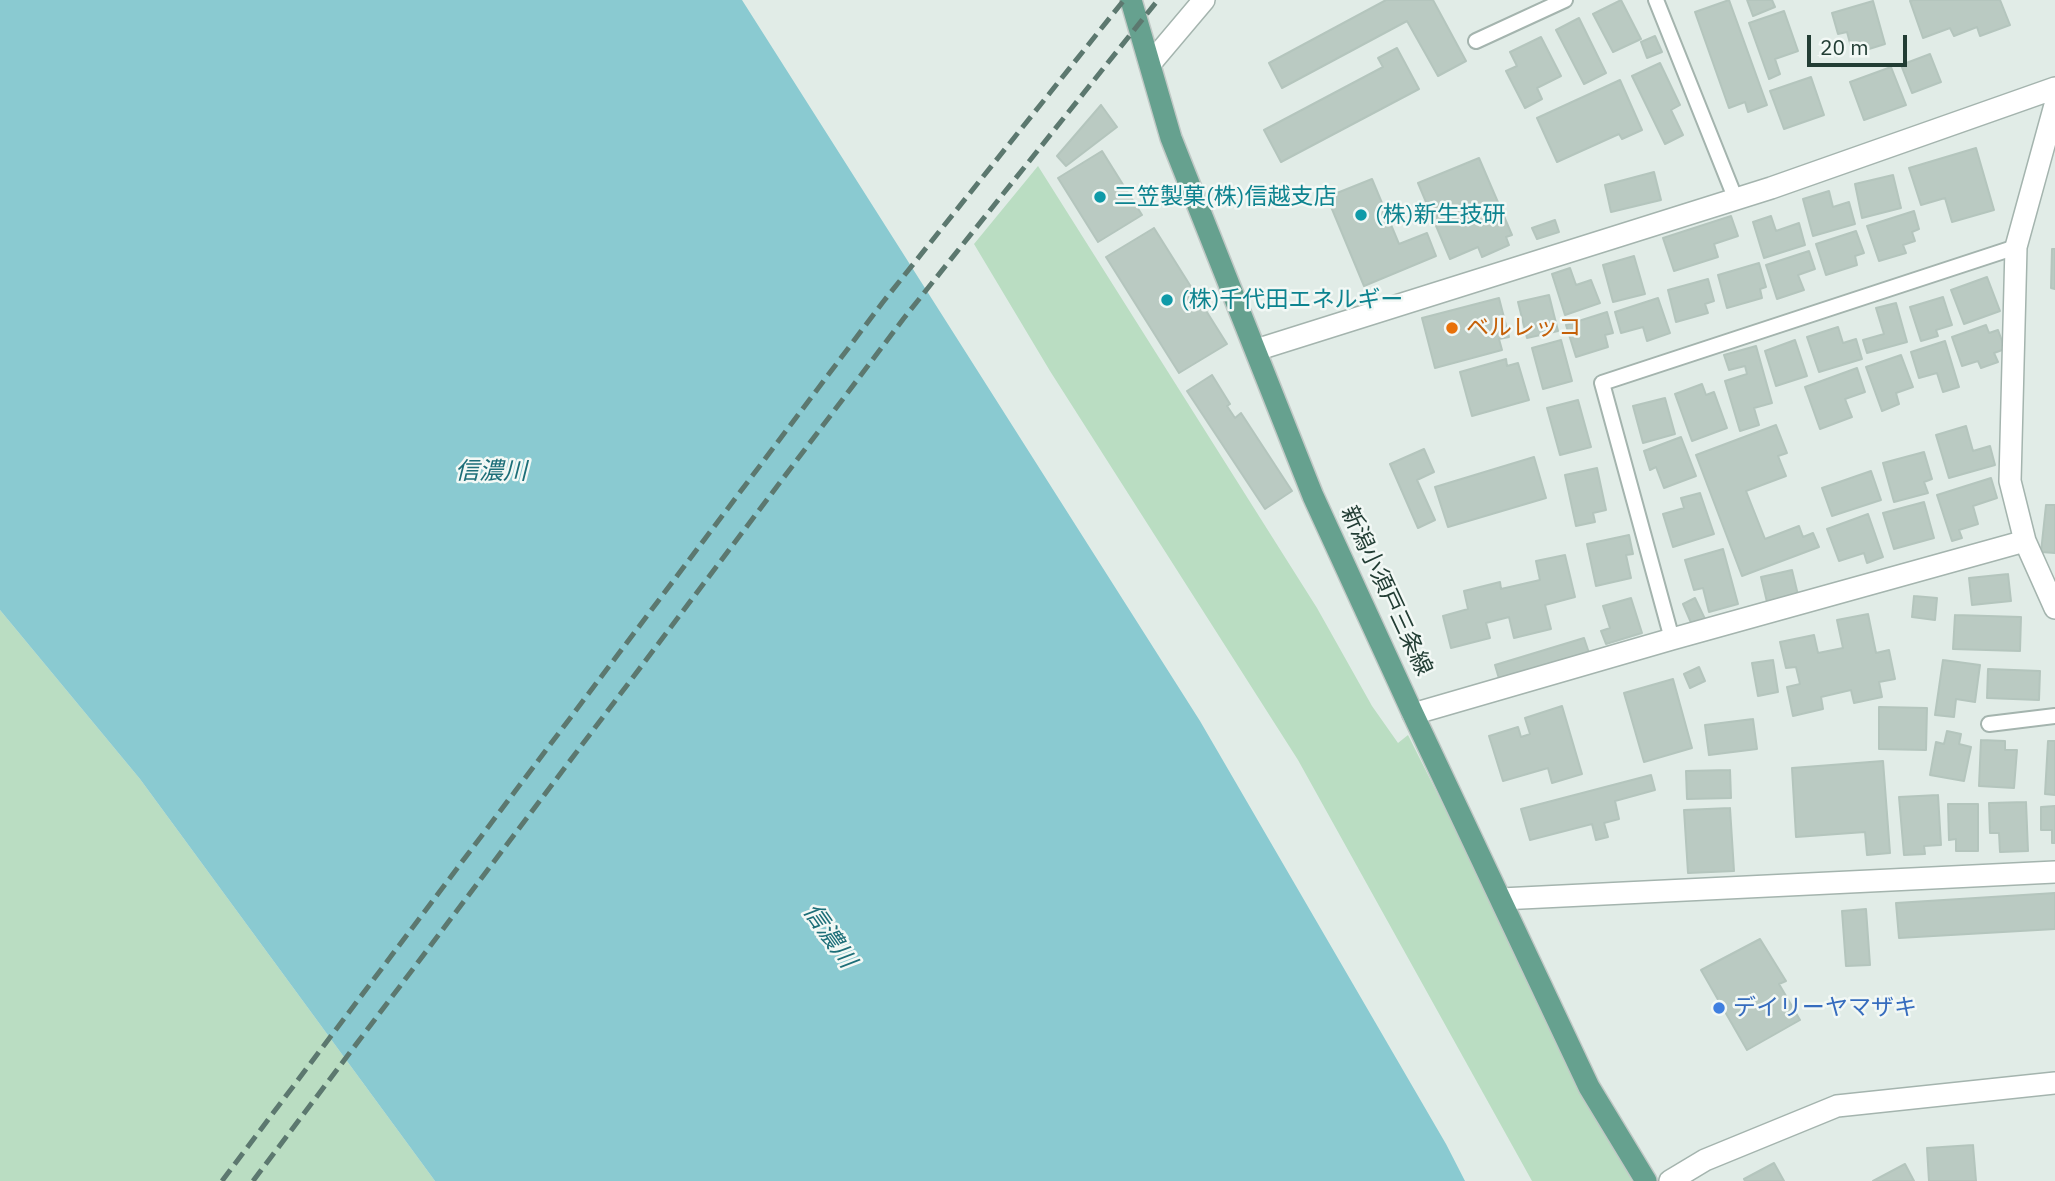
<!DOCTYPE html>
<meta charset="utf-8">
<style>
body{margin:0}
#map{position:relative;width:2055px;height:1181px;overflow:hidden;background:#e1ece7;font-family:"IBM Plex Sans",sans-serif}
canvas{display:block}
.scale{position:absolute;left:1807px;top:35px;width:100px;height:32px;box-sizing:border-box;border:4px solid #223d34;border-top:0;padding-left:9px;font-size:21px;line-height:24px;white-space:nowrap;color:#223d34;-webkit-text-stroke:5px #f2f8f5;paint-order:stroke}
</style>
<div id="map">
<canvas width="2055" height="1181"></canvas>
<div class="scale">20 m</div>
</div>
<script>
const ctx = document.querySelector('canvas').getContext('2d');
ctx.lineJoin = 'round';
function fillPath(path, color) {
  ctx.fillStyle = color;
  ctx.fill(path, 'evenodd');
}
function toPath(rows) {
  const path = new Path2D();
  for (const r of rows) {
    path.moveTo(r[0], r[1]);
    for (let i = 2; i < r.length; i += 2) path.lineTo(r[i], r[i + 1]);
  }
  return path;
}
function strokePath(path, color, width, dash) {
  ctx.strokeStyle = color;
  ctx.lineWidth = width;
  ctx.lineCap = dash ? 'butt' : 'round';
  ctx.setLineDash(dash || []);
  ctx.stroke(path);
}
function drawText(font, color, halo, rows, align = 'center') {
  ctx.font = font + ' "IBM Plex Sans","Noto Sans JP",sans-serif';
  ctx.lineWidth = 5;
  ctx.setLineDash([]);
  ctx.textBaseline = 'middle';
  ctx.strokeStyle = halo;
  ctx.fillStyle = color;
  for (const [text, x, y, turn = 0] of rows) {
    ctx.save();
    ctx.translate(x, y);
    ctx.rotate((+turn || 0) * Math.PI / 180);
    ctx.textAlign = isNaN(turn) ? turn : align;
    if (halo) ctx.strokeText(text, 0, 0);
    ctx.fillText(text, 0, 0);
    ctx.restore();
  }
}
const green = toPath([
 [1038,166,1317,608,1372,706,1398,743,1408,735,1632,1181,1532,1181,1298,760,1050,371,974,244],
 [0,610,140,779,435,1181,0,1181]
]);
const water = toPath([
 [0,0,742,0,1200,721,1446,1144,1465,1181,435,1181,140,779,0,610]
]);
const building = toPath([
 [1386,0,1433,0,1466,61,1438,76,1407,21,1282,88,1269,63,1386,0],
 [1621,0,1641,39,1613,52,1593,14,1621,0],
 [1729,0,1767,105,1748,112,1745,102,1729,108,1695,12,1729,0],
 [1747,0,1772,0,1775,7,1753,16,1747,0],
 [1913,0,2000,0,2010,25,1980,36,1977,27,1954,36,1950,28,1923,38,1910,1,1913,0],
 [1873,1,1885,44,1853,54,1847,32,1838,34,1832,13,1873,1],
 [1784,11,1798,51,1775,59,1780,74,1769,79,1749,23,1784,11],
 [1579,18,1606,73,1584,84,1556,30,1579,18],
 [1655,36,1662,52,1647,58,1641,42,1655,36],
 [1541,37,1561,76,1537,88,1542,99,1525,108,1506,71,1517,66,1510,52,1541,37],
 [1397,48,1419,89,1281,162,1264,130,1383,67,1378,58,1397,48],
 [1930,54,1941,82,1912,93,1901,65,1930,54],
 [1660,63,1680,105,1671,110,1683,135,1665,144,1632,76,1660,63],
 [1891,67,1906,105,1864,120,1850,82,1891,67],
 [1811,77,1824,115,1784,129,1770,91,1811,77],
 [1620,80,1642,130,1622,139,1619,134,1557,162,1537,118,1620,80],
 [1101,105,1117,127,1066,166,1057,156,1101,105],
 [1976,148,1994,210,1952,222,1945,198,1921,205,1909,168,1976,148],
 [1102,151,1142,215,1098,242,1058,178,1102,151],
 [1479,158,1512,235,1506,237,1509,245,1482,257,1478,247,1450,259,1418,183,1479,158],
 [1654,172,1661,200,1611,212,1605,185,1654,172],
 [1893,175,1901,208,1862,218,1855,184,1893,175],
 [1372,179,1399,244,1427,233,1436,256,1364,286,1327,197,1372,179],
 [1829,191,1833,207,1849,202,1855,224,1813,236,1803,199,1829,191],
 [1914,211,1919,229,1912,232,1915,241,1903,245,1906,253,1879,261,1867,226,1914,211],
 [1731,216,1738,236,1714,244,1718,257,1674,271,1663,238,1731,216],
 [1771,216,1776,231,1799,223,1805,245,1764,258,1753,222,1771,216],
 [1555,220,1559,232,1537,239,1532,228,1555,220],
 [1154,228,1227,344,1179,373,1106,257,1154,228],
 [1856,231,1864,253,1855,256,1857,265,1826,275,1816,244,1856,231],
 [2052,249,2055,249,2055,289,2051,288,2052,249],
 [1809,251,1815,269,1798,275,1804,290,1777,299,1766,265,1809,251],
 [1634,256,1645,294,1613,302,1603,265,1634,256],
 [1759,263,1766,287,1760,289,1762,298,1727,308,1718,275,1759,263],
 [1570,268,1576,285,1591,280,1600,303,1565,315,1552,274,1570,268],
 [1987,277,2000,311,1964,324,1951,290,1987,277],
 [1708,279,1714,301,1705,304,1708,313,1676,322,1668,290,1708,279],
 [1549,295,1558,331,1527,338,1518,302,1549,295],
 [1943,297,1952,325,1936,330,1938,336,1921,341,1910,307,1943,297],
 [1499,298,1509,337,1499,339,1502,350,1435,368,1422,318,1499,298],
 [1658,298,1670,333,1647,341,1643,327,1621,333,1615,312,1658,298],
 [1896,303,1907,342,1867,353,1863,340,1884,334,1876,308,1896,303],
 [1607,312,1613,333,1605,335,1608,347,1576,357,1566,325,1607,312],
 [1986,325,1989,333,1998,330,2005,349,1994,353,1998,362,1981,368,1978,361,1962,366,1952,337,1986,325],
 [1838,327,1843,343,1856,339,1862,359,1819,372,1807,337,1838,327],
 [1561,340,1572,381,1543,389,1532,348,1561,340],
 [1795,340,1807,376,1776,386,1765,351,1795,340],
 [1945,341,1959,387,1943,392,1937,373,1919,378,1911,352,1945,341],
 [1756,346,1772,403,1754,408,1759,425,1740,431,1725,381,1747,374,1745,366,1729,370,1724,355,1756,346],
 [1901,355,1913,387,1896,393,1899,404,1882,411,1866,367,1901,355],
 [1506,359,1507,366,1518,363,1529,400,1472,416,1460,372,1506,359],
 [1857,368,1865,392,1845,399,1852,417,1820,429,1805,387,1857,368],
 [1212,375,1230,404,1227,406,1235,418,1241,413,1292,491,1265,509,1187,391,1212,375],
 [1702,384,1706,395,1714,392,1727,428,1692,441,1675,394,1702,384],
 [1665,398,1675,434,1643,443,1633,406,1665,398],
 [1578,400,1591,447,1560,455,1547,408,1578,400],
 [1776,425,1787,453,1778,456,1786,476,1746,491,1765,539,1799,526,1803,537,1813,533,1819,547,1742,576,1696,455,1776,425],
 [1966,426,1973,451,1990,446,1995,465,1949,478,1936,435,1966,426],
 [1681,437,1696,476,1664,488,1656,467,1650,470,1644,451,1681,437],
 [1424,449,1434,472,1417,480,1435,520,1418,528,1390,464,1424,449],
 [1924,452,1932,479,1924,482,1928,493,1894,502,1883,463,1924,452],
 [1534,457,1546,498,1448,527,1435,487,1534,457],
 [1597,468,1606,510,1593,513,1595,522,1576,526,1565,475,1597,468],
 [1871,471,1881,500,1832,516,1822,488,1871,471],
 [1991,478,1997,498,1973,506,1978,524,1959,530,1962,538,1952,541,1937,495,1991,478],
 [1700,493,1714,534,1673,547,1663,514,1684,508,1681,498,1700,493],
 [1924,502,1934,538,1894,549,1883,513,1924,502],
 [2046,505,2055,505,2055,553,2041,552,2046,505],
 [1868,514,1883,557,1867,563,1864,553,1839,561,1827,529,1868,514],
 [1629,535,1633,554,1626,555,1631,578,1596,586,1587,544,1629,535],
 [1723,549,1738,604,1709,612,1703,588,1694,590,1685,560,1723,549],
 [1565,555,1575,597,1545,605,1551,629,1514,638,1509,617,1486,623,1490,638,1451,648,1443,616,1468,609,1464,591,1500,582,1501,589,1540,580,1536,561,1565,555],
 [1792,570,1798,595,1767,602,1761,577,1792,570],
 [2008,574,2011,601,1972,605,1969,578,2008,574],
 [1914,596,1937,598,1935,620,1912,617,1914,596],
 [1631,598,1642,633,1606,644,1601,631,1610,628,1603,606,1631,598],
 [1695,598,1705,619,1692,625,1683,604,1695,598],
 [1868,614,1876,653,1889,650,1895,679,1879,682,1882,697,1854,703,1851,690,1821,697,1823,709,1793,716,1787,687,1800,684,1796,667,1786,668,1780,642,1814,635,1818,653,1843,648,1837,620,1868,614],
 [1955,615,2021,617,2020,651,1953,649,1955,615],
 [1584,638,1589,653,1500,682,1495,665,1584,638],
 [1773,660,1778,692,1758,696,1752,663,1773,660],
 [1943,660,1980,665,1975,702,1956,699,1954,717,1935,715,1943,660],
 [1699,667,1705,681,1690,688,1684,674,1699,667],
 [1988,669,2040,671,2039,700,1987,698,1988,669],
 [1673,679,1692,748,1644,762,1624,693,1673,679],
 [1562,706,1582,774,1552,783,1548,768,1503,781,1489,736,1518,727,1521,737,1530,734,1525,718,1562,706],
 [1879,707,1927,708,1926,750,1879,749,1879,707],
 [1753,719,1757,749,1709,755,1705,725,1753,719],
 [1947,731,1961,734,1959,744,1971,747,1964,781,1930,775,1936,742,1944,744,1947,731],
 [1981,740,2005,741,2005,750,2017,750,2014,788,1979,786,1981,740],
 [2048,741,2055,741,2055,795,2045,794,2048,741],
 [1883,761,1890,853,1867,855,1865,832,1796,837,1792,768,1883,761],
 [1730,770,1731,798,1687,799,1686,771,1730,770],
 [1651,775,1655,790,1615,801,1619,819,1604,823,1608,837,1596,840,1592,824,1530,840,1521,809,1651,775],
 [1938,795,1941,845,1924,846,1925,854,1904,855,1899,797,1938,795],
 [2026,802,2028,851,2000,852,1999,833,1990,833,1989,803,2026,802],
 [1948,804,1978,804,1978,851,1956,851,1956,839,1949,840,1948,804],
 [2055,806,2055,843,2052,843,2052,830,2041,830,2041,807,2055,806],
 [1730,808,1734,871,1688,873,1684,810,1730,808],
 [2055,893,2055,929,1899,938,1896,903,2055,893],
 [1866,909,1870,965,1846,966,1842,911,1866,909],
 [1760,939,1786,981,1779,984,1800,1020,1747,1050,1701,970,1760,939],
 [1973,1145,1976,1181,1929,1181,1927,1148,1973,1145],
 [1774,1163,1784,1181,1745,1181,1744,1179,1774,1163],
 [1905,1164,1914,1181,1873,1181,1905,1164]
]);
const service = toPath([
 [1656,0,1736,200],
 [1476,41,1565,0],
 [1672,639,1602,383,2016,247],
 [1989,724,2055,716]
]);
const minor = toPath([
 [1150,64,1204,0],
 [2055,105,2016,247,2010,481,2025,541,2055,608],
 [1256,350,1771,188,2055,88],
 [1413,714,1672,639,2025,541],
 [1501,899,2055,872],
 [1670,1181,1705,1160,1837,1106,2055,1083]
]);
const primary = toPath([
 [1131,0,1171,138,1313,496,1413,714,1589,1087,1646,1181]
]);
const rail = toPath([
 [222,1181,883,302,1124,0],
 [253,1181,904,318,1158,0]
]);
const markers = [
 [1100,197,7,"#0f9aa8"],
 [1361,215,7,"#0f9aa8"],
 [1167,300,7,"#0f9aa8"],
 [1452,328,7,"#e8710a"],
 [1719,1008,7,"#3f7fe0"]
];
const cultureNames = [
 ["三笠製菓(株)信越支店",1114,197],
 ["(株)新生技研",1375,215],
 ["(株)千代田エネルギー",1181,300]
];
const foodNames = [
 ["ベルレッコ",1466,328]
];
const streetNames = [
 ["新潟小須戸三条線",1386,591,65]
];
const shopNames = [
 ["デイリーヤマザキ",1733,1008]
];
const waterNames = [
 ["信濃川",491,472],
 ["信濃川",829,936,55]
];
fillPath(green, '#baddc2');
fillPath(water, '#8acad1');
fillPath(building, '#bacac2');
strokePath(building, '#b4c5bd', 2);
strokePath(service, '#a4b4ae', 18);
strokePath(minor, '#a4b4ae', 24);
strokePath(primary, '#c1c9c6', 24);
strokePath(service, '#fff', 14);
strokePath(minor, '#fff', 21);
strokePath(primary, '#66a18f', 21);
strokePath(rail, '#5c786f', 5, [14, 7]);
for (const [x, y, r, color] of markers) {
  const dot = new Path2D();
  dot.arc(x, y, r, 0, 2 * Math.PI);
  ctx.fillStyle = color;
  ctx.fill(dot);
  strokePath(dot, '#f2f8f5', 2.5);
}
drawText('23px', '#0d838f', '#f2f8f5', cultureNames, 'left');
drawText('23px', '#c56008', '#f2f8f5', foodNames, 'left');
drawText('23px', '#223d34', '#f2f8f5', streetNames);
drawText('23px', '#366cbe', '#f2f8f5', shopNames, 'left');
drawText('italic 24px', '#1c6e78', '#f2f8f5', waterNames);
</script>
